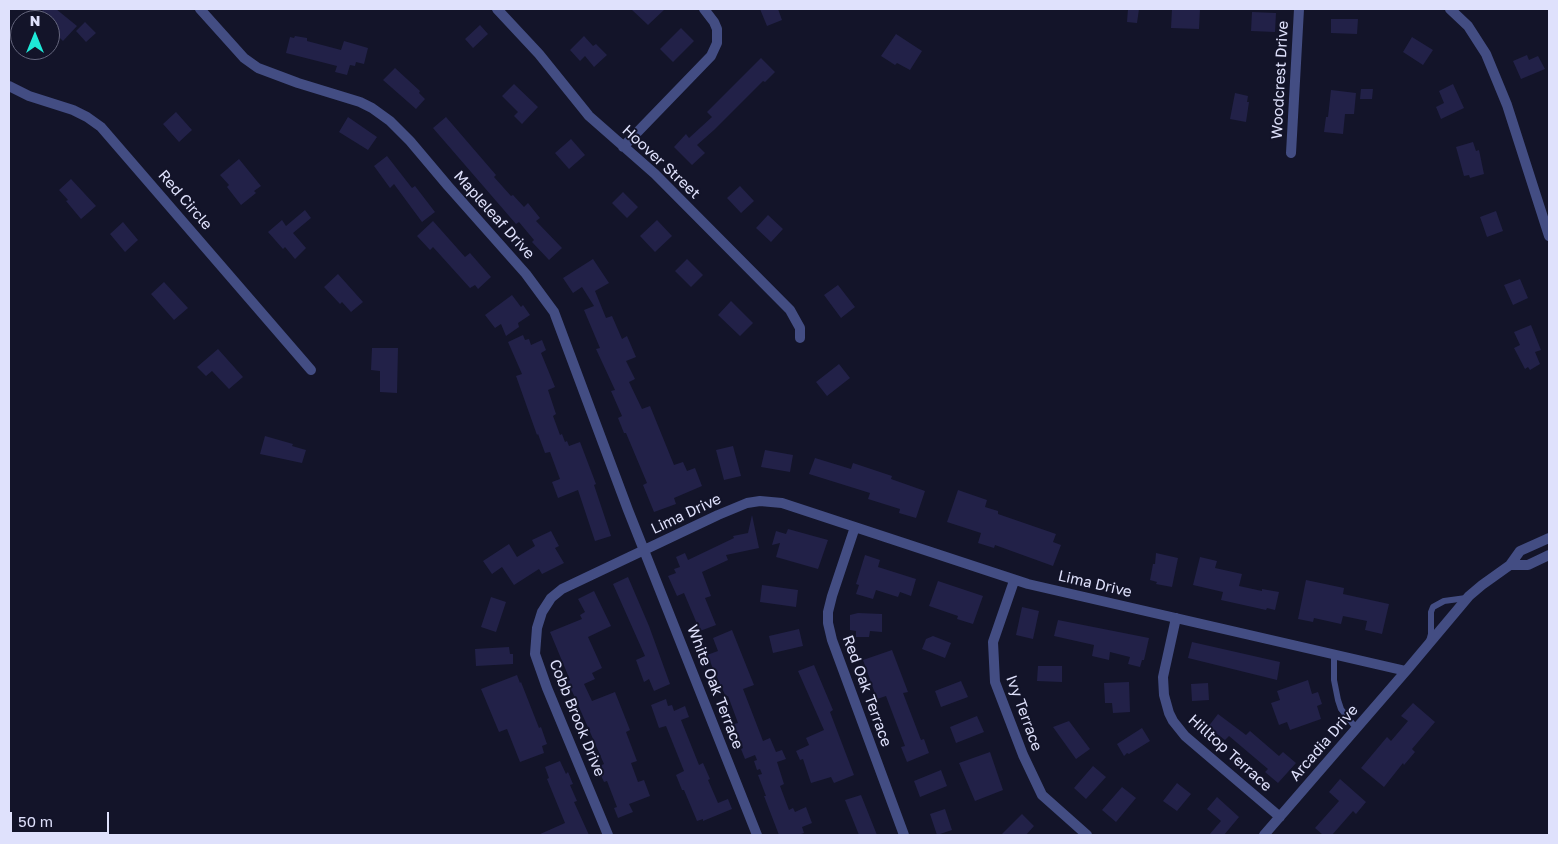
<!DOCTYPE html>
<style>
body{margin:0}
#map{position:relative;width:1558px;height:844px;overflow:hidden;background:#131429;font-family:"Golos Text",sans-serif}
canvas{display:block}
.frame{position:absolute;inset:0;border:10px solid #dfe1fc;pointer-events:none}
.north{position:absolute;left:10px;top:10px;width:50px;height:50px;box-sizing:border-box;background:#131429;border:1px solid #65667d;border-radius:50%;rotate:0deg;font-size:14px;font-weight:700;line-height:20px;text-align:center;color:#dfe1fc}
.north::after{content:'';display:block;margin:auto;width:18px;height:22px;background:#1ee9d8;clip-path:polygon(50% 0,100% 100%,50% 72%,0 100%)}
.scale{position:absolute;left:10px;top:812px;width:99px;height:22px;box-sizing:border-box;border:2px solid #dfe1fc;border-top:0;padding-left:6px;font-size:15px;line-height:18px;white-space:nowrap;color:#dfe1fc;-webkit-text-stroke:4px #131429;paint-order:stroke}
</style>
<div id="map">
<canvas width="1558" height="844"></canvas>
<div class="frame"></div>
<div class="north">N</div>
<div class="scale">50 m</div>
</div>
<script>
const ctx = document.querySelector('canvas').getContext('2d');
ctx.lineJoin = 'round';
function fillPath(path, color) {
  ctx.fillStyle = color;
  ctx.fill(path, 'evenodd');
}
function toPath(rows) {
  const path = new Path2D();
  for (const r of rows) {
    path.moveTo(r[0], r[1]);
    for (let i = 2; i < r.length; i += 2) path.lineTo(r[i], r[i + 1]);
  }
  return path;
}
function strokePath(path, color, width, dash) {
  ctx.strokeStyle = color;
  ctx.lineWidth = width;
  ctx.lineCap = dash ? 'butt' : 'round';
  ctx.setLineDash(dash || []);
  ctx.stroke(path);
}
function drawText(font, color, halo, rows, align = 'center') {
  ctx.font = font + ' "Golos Text",sans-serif';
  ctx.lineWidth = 4;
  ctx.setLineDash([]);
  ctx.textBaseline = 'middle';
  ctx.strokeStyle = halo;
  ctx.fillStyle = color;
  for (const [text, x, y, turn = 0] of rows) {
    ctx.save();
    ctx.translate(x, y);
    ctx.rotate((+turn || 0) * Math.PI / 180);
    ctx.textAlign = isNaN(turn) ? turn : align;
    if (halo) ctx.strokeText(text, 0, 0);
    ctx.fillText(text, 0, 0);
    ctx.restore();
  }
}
const building = toPath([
 [44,9,56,9,77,26,63,41,50,28,50,20,33,20],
 [631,9,665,9,648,25],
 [760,9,778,9,782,20,767,26],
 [1128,9,1139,9,1137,23,1127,22],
 [1172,9,1200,9,1199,29,1171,28],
 [1252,12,1276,13,1275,32,1251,31],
 [1331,19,1358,19,1357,34,1331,33],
 [85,22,96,33,86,42,76,31],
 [480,25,488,34,473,48,465,39],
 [681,28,694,41,673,62,660,49],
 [896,34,922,51,910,70,897,63,895,65,881,56],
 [295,36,307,38,307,41,341,50,344,41,368,48,364,64,356,62,355,66,350,65,347,75,335,72,337,66,286,53,290,37,294,38],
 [584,36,593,46,596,44,607,55,594,67,585,56,580,61,570,50],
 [1412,37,1433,50,1423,65,1403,52],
 [1527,55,1529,60,1538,56,1545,69,1521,79,1513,61],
 [761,58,775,72,765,82,763,81,714,130,697,145,705,153,692,165,674,147,686,134,689,138,712,117,707,112],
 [395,68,420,91,419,93,425,99,416,109,383,80],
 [514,84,538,107,522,124,514,116,518,112,502,96],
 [1453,84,1464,108,1441,119,1436,107,1444,103,1439,91],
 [1361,89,1373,89,1372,99,1360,99],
 [1331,90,1356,93,1354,114,1345,114,1343,134,1324,132,1326,117,1328,117],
 [1235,93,1248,96,1247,102,1249,102,1246,122,1230,119],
 [176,112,192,130,179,142,163,124],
 [348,117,377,137,368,150,339,132],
 [446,117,496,175,494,177,511,196,513,195,524,207,528,203,540,218,536,221,562,248,549,260,532,242,534,240,519,222,516,224,433,128],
 [571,139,585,155,569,169,555,153],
 [1473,142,1476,151,1479,150,1484,174,1470,178,1469,175,1464,176,1456,147],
 [387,156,412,188,415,186,435,212,422,222,394,184,390,188,374,166],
 [239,159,261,186,254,191,256,193,241,205,227,187,229,185,220,175],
 [71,179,96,206,81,219,66,201,68,200,59,190],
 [740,186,754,201,741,213,727,198],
 [623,192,638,207,627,218,612,203],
 [305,210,311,218,293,233,306,248,295,259,285,247,283,249,268,232,282,220,286,226],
 [1496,211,1503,231,1487,237,1480,217],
 [768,215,783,229,771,242,756,228],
 [657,220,672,236,655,252,640,236],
 [433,221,465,257,470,253,491,277,478,289,475,285,470,288,433,247,430,250,417,236],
 [123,222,138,240,125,252,110,234],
 [593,259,609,283,595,291,606,318,612,316,622,339,627,336,636,357,626,361,635,379,629,382,642,409,650,406,674,465,683,462,687,471,695,468,702,486,674,498,676,504,654,512,643,485,647,483,626,433,624,433,618,418,622,416,611,391,615,390,596,349,600,348,584,310,594,306,582,287,573,293,563,278],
 [687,259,703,275,691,287,675,271],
 [338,274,363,302,351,312,342,302,340,304,324,287],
 [1520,279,1528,298,1513,305,1504,285],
 [164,282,188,308,174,320,151,294],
 [838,285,855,307,841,318,824,295],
 [512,295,521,307,523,305,530,315,518,323,519,327,506,336,501,324,495,328,485,315],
 [731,301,753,323,740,336,718,315],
 [1531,325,1541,350,1535,352,1540,364,1530,370,1528,367,1525,369,1514,348,1520,345,1514,332],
 [523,335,525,340,529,339,531,345,542,340,546,350,541,353,555,387,548,390,556,414,553,416,560,435,562,434,565,442,567,441,569,446,580,442,596,484,594,485,611,536,595,541,578,490,558,498,552,482,560,479,550,452,545,453,538,434,537,435,516,376,522,374,508,342],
 [372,348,398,348,397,393,380,392,380,371,371,370],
 [218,349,243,377,229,389,212,371,206,376,197,367],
 [839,364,850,378,827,396,816,382],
 [265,436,293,444,292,446,306,450,302,463,260,454],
 [733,446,741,476,724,480,716,450],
 [765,450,793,455,790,472,761,467],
 [815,458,851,469,853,463,892,476,891,479,925,491,916,518,899,513,900,509,868,499,870,493,809,474],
 [958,490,987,500,985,507,998,511,998,514,1056,534,1053,542,1061,545,1053,566,995,545,994,548,978,543,981,533,947,522],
 [752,515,759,548,726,555,728,560,702,572,711,596,705,598,716,625,700,631,684,593,677,596,668,576,676,573,674,569,680,567,676,557,685,553,688,560,734,538,733,536,748,533],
 [788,529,828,540,818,569,776,557,780,543,772,545,776,531,786,534],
 [551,531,559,546,555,548,564,563,542,574,539,569,514,585,502,567,492,574,483,561,509,544,517,557,535,546,532,540],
 [1156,553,1178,558,1172,587,1156,584,1157,582,1150,580,1153,564,1155,564],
 [865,555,880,560,878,567,916,579,911,596,900,592,898,597,876,590,873,599,856,594,859,585,856,584],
 [1200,557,1217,561,1215,568,1242,574,1239,586,1262,591,1262,589,1279,592,1275,610,1267,608,1266,610,1221,600,1223,592,1193,585],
 [628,577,649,626,670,684,654,691,649,679,644,682,636,660,645,656,613,584],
 [1306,580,1344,588,1343,594,1389,604,1382,634,1365,630,1367,621,1343,616,1341,624,1314,618,1313,622,1298,619],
 [938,581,983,596,973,624,957,619,958,616,929,606],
 [762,585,798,590,796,607,760,602],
 [594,591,611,626,588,637,602,668,592,673,595,679,584,684,592,701,615,692,630,730,626,732,637,761,631,763,638,782,644,780,650,796,629,804,633,812,618,818,614,808,617,807,607,781,604,782,597,767,604,764,572,691,571,692,566,682,570,680,550,632,582,619,580,615,585,612,578,599],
 [491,597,506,602,496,632,481,627],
 [1022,607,1039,611,1033,639,1016,635],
 [858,613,882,614,882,632,870,631,869,637,856,637,856,631,850,630,850,615],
 [1058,620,1149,638,1144,660,1142,660,1140,667,1128,664,1130,657,1110,652,1109,660,1092,656,1094,645,1054,636],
 [799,629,803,646,773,653,769,636],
 [732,630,754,685,743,689,763,741,770,738,776,752,782,750,786,759,777,762,784,784,780,786,789,810,793,808,795,812,806,807,812,823,802,827,804,833,798,835,779,835,764,796,766,796,758,775,762,774,760,769,757,770,754,761,757,760,755,755,745,759,741,749,743,748,734,724,738,723,728,696,726,697,707,655,718,651,713,638],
 [933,636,951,643,945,658,922,649,926,639],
 [1192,642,1280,662,1277,680,1188,658],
 [509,647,510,654,513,654,513,664,476,666,475,649],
 [892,650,908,692,903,693,921,740,924,739,929,753,907,762,901,747,905,746,886,696,877,699,863,660],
 [814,665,833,710,830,712,854,775,834,783,831,777,811,783,803,759,800,760,796,751,809,745,806,738,824,730,798,671],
 [1038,666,1062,666,1062,682,1037,681],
 [517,675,520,683,521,682,539,728,541,727,547,744,542,746,544,753,520,762,507,729,499,732,481,689],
 [1308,680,1312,694,1318,692,1322,704,1317,706,1321,719,1290,730,1287,722,1279,725,1271,703,1280,700,1277,691],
 [961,681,968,697,941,707,935,691],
 [1129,682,1130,712,1113,713,1112,703,1105,703,1104,683],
 [1208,683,1209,700,1192,701,1191,684],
 [666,699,668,706,672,705,674,711,685,706,689,717,681,720,699,765,703,763,710,779,708,780,718,803,728,799,732,809,703,821,703,819,697,821,684,790,682,790,676,775,684,771,666,726,659,728,651,705],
 [1413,703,1435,722,1412,749,1415,752,1404,765,1403,763,1384,787,1361,768,1387,737,1391,741,1408,721,1401,716],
 [1218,714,1246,735,1250,731,1279,756,1283,752,1296,763,1278,783,1265,772,1268,769,1229,736,1225,740,1208,727],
 [977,716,984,732,956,743,950,727],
 [1069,721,1090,749,1076,759,1053,727],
 [1142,728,1150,741,1129,754,1127,753,1124,756,1117,744],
 [990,752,1003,790,975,801,959,763],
 [560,761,566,774,568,772,573,784,570,785,577,801,574,802,589,835,538,835,565,823,547,779,549,778,545,767],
 [1093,766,1106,777,1086,799,1074,788],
 [941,770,947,786,920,797,914,781],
 [1340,779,1366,802,1356,814,1353,811,1332,835,1323,835,1315,828,1339,801,1329,792],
 [1177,783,1191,794,1177,811,1163,801],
 [1122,787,1136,798,1116,822,1102,810],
 [861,795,877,835,859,835,845,800],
 [1217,797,1239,817,1224,835,1209,835,1221,821,1207,809],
 [945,809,952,830,937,835,930,814],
 [1022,814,1034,826,1026,835,1001,835]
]);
const service = toPath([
 [1429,641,1431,634,1431,612,1433,607,1444,601,1466,598],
 [1334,654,1334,680,1338,700,1341,709,1356,728]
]);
const minor = toPath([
 [200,9,244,58,258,68,298,83,360,102,372,108,390,121,410,141,448,186,526,274,554,312,628,510,757,835],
 [497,9,539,54,589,116,655,174,790,310,800,328,800,338],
 [9,86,29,96,73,110,87,117,101,127,311,370],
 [623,147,711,56,717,43,717,29,714,22,704,9],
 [1291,153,1299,9],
 [855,527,832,596,828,612,828,623,832,640,904,835],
 [1510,565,1528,565,1549,555],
 [1014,581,993,642,995,682,1023,755,1042,795,1087,835],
 [1176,618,1163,677,1164,695,1169,713,1173,721,1185,736,1280,817],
 [608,835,547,688,535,654,537,628,542,612,551,598,562,589,718,515,747,503,760,501,782,503,1028,584,1406,671,1469,596,1482,585,1510,565,1520,551,1549,538],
 [1264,835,1406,671]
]);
const tertiary = toPath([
 [1450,9,1468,26,1486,54,1507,105,1549,236]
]);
const streetNames = [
 ["Woodcrest Drive",1280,80,-87],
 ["Hoover Street",661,162,43],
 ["Red Circle",185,200,49],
 ["Mapleleaf Drive",494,215,48],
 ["Lima Drive",686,514,-25],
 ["Lima Drive",1095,584,13],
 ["White Oak Terrace",715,687,69],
 ["Red Oak Terrace",867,691,70],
 ["Ivy Terrace",1024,713,70],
 ["Cobb Brook Drive",577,718,68],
 ["Arcadia Drive",1324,743,-49],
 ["Hilltop Terrace",1230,753,42]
];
fillPath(building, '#222148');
strokePath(service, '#434d83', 6);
strokePath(minor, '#434d83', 10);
strokePath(tertiary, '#434d83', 10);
drawText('15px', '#dfe1fc', '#131429', streetNames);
</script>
